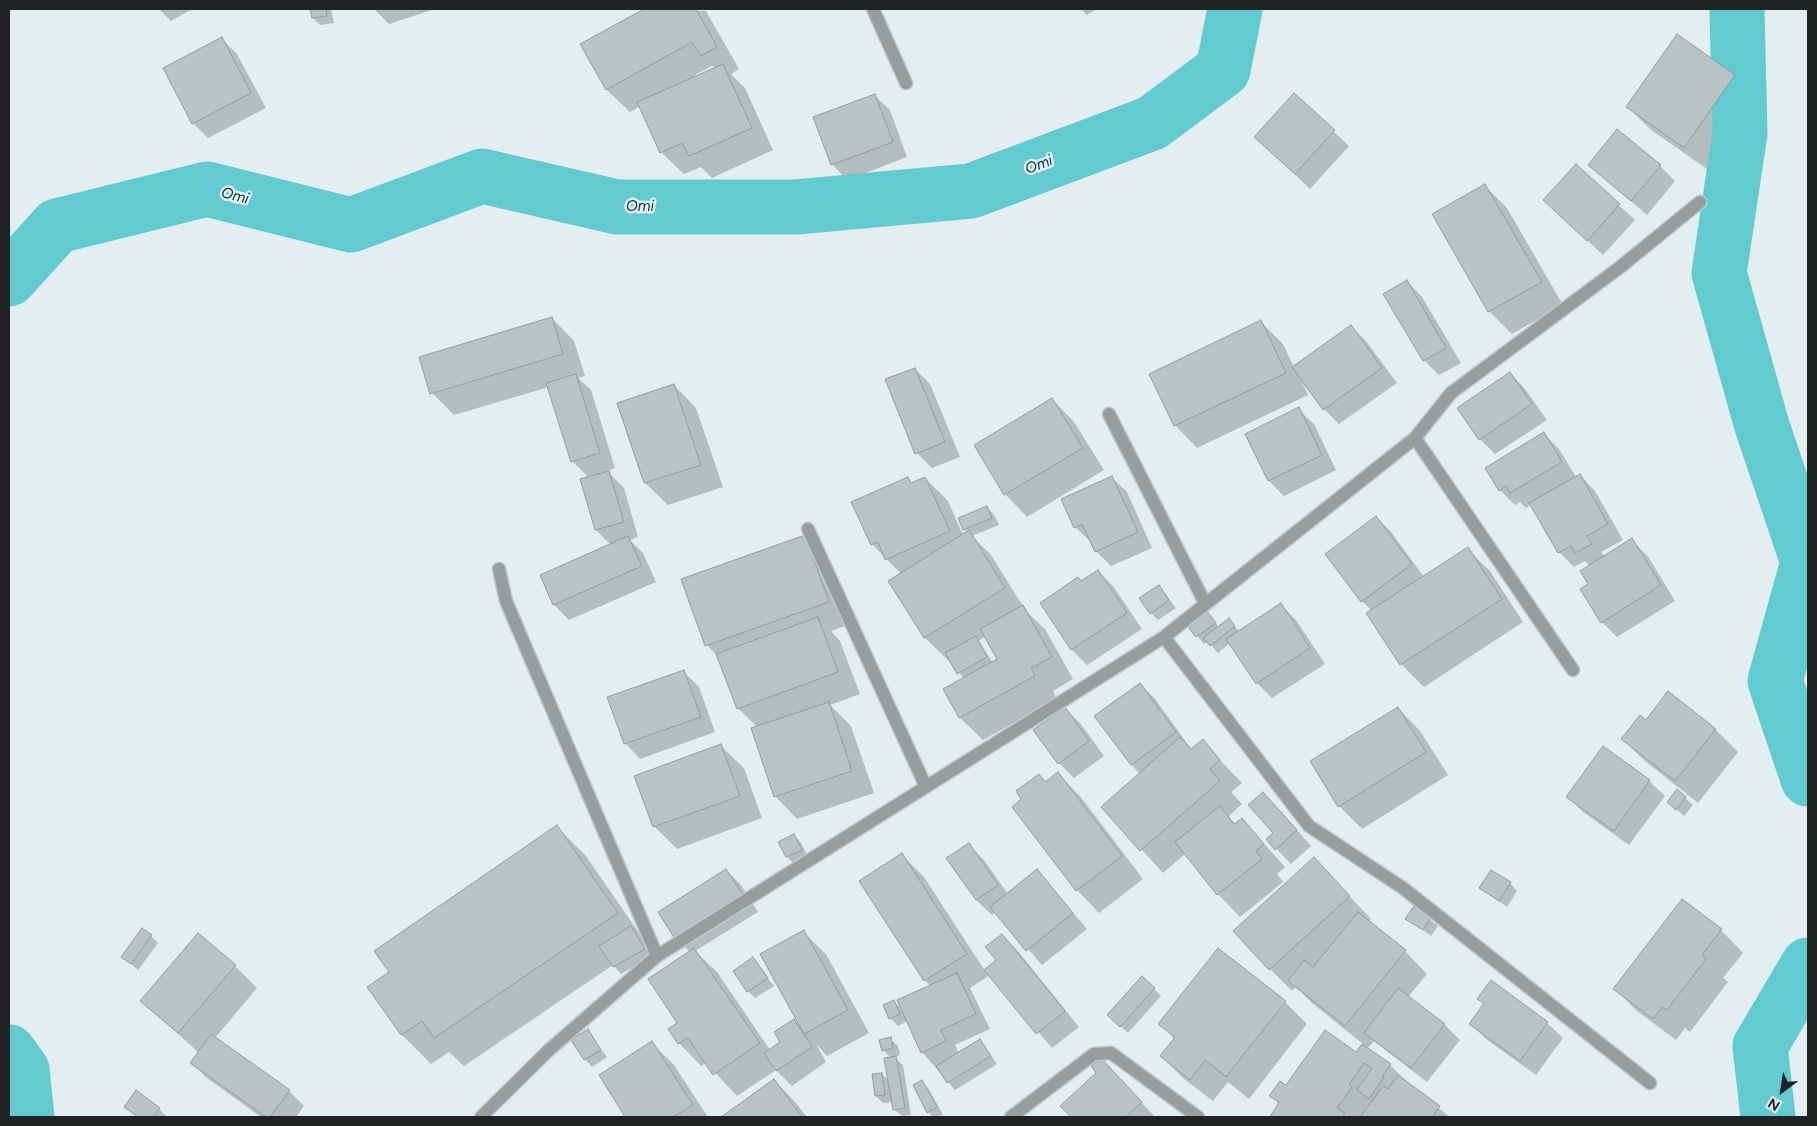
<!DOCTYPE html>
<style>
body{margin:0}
#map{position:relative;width:1817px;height:1126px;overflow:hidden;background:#e2eeef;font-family:Figtree,sans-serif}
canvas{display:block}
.frame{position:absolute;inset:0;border:10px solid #1f2324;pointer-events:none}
.north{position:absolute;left:1757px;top:1066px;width:50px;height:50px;-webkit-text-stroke:4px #e2eeef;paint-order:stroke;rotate:211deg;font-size:14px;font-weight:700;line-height:20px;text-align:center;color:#1f2324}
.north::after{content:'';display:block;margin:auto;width:18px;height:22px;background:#1f2324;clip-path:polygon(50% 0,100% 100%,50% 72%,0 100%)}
</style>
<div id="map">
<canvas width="1817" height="1126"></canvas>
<div class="frame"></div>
<div class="north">N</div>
</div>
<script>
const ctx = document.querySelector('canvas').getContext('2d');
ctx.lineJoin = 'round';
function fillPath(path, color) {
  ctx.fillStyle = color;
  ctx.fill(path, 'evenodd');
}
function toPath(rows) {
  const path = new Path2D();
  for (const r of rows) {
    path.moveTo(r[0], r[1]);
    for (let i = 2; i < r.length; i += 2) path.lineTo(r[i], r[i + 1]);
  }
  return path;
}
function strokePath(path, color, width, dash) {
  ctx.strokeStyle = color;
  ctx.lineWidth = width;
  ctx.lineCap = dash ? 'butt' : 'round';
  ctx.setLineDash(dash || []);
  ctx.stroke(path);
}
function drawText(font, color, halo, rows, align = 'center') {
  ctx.font = font + ' Figtree,sans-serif';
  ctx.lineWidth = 5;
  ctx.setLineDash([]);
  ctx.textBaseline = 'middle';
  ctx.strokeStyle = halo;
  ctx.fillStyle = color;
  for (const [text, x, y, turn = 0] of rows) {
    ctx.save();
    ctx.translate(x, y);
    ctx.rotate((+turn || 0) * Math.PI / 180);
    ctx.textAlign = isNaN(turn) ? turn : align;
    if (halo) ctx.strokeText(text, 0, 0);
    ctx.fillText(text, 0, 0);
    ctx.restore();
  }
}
const shadow = toPath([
 [159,9,192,9,171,21],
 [311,9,331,9,334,23,320,25,313,18],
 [374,9,435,9,389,24],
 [646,9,706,11,739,69,731,74,745,88,773,150,712,178,701,167,684,174,661,152,641,106,630,112,607,90,582,45],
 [712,66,715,68,696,77,695,75],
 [1081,9,1096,9,1087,15],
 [221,38,237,54,266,108,208,138,193,123],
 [1734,76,1757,98,1707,169,1651,130,1628,107],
 [874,95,890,110,907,157,847,180,832,164],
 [1294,95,1349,146,1310,189,1271,152],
 [1589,165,1660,166,1675,181,1647,215],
 [1576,166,1635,220,1603,255,1560,215],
 [1485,186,1507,208,1563,305,1512,334,1489,311,1434,215],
 [1407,281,1422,297,1461,363,1439,375,1424,360],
 [552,318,574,341,585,376,578,378,591,390,615,468,607,471,624,488,638,537,630,540,643,553,656,582,569,620,554,605,541,576,611,545,596,530,589,478,572,461,549,387,454,415,432,393],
 [1261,322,1283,344,1294,367,1351,326,1366,341,1397,383,1339,424,1324,409,1300,377,1308,395,1197,448,1175,425],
 [915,369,930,384,960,457,932,468,917,453],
 [1510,373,1525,389,1547,420,1495,454,1480,439],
 [674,385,696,408,723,487,668,505,645,483,619,403],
 [1052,399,1074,422,1104,470,1027,517,1005,494],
 [1298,409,1314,424,1336,470,1284,496,1269,481],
 [1544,434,1559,449,1576,477,1580,475,1595,491,1623,540,1601,552,1605,557,1631,540,1647,555,1675,601,1617,637,1602,622,1590,584,1590,566,1585,561,1574,567,1559,552,1532,504,1526,508,1520,502,1515,505,1500,490],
 [1111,477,1127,492,1152,548,1111,566,1096,551,1091,542,1075,527],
 [907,478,913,484,925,478,948,501,963,535,968,532,964,529,987,507,994,515,999,525,972,536,991,555,1026,611,1045,629,1073,679,1053,691,1057,699,983,740,960,718,945,690,964,679,950,659,948,660,925,638,890,581,901,574,872,544,853,503],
 [985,636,998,660,993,663,979,641],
 [1376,517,1391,532,1424,577,1467,549,1490,571,1523,622,1424,687,1401,664,1367,614,1372,611,1362,601],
 [804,536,851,624,831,631,840,641,860,694,830,705,851,726,874,793,797,819,775,796,757,727,738,708,719,658,707,645],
 [1098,571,1113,586,1142,629,1087,665,1072,650,1041,603],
 [1159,586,1176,608,1158,620,1151,613],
 [1281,605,1296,620,1325,664,1272,698,1257,683,1230,643,1218,653,1208,641,1204,644,1188,624,1205,611,1219,627,1229,620,1240,632],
 [684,672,699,687,715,732,640,759,625,743],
 [1140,684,1155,699,1192,750,1202,741,1242,783,1231,792,1242,804,1228,817,1236,824,1242,819,1285,867,1277,874,1283,882,1240,917,1218,894,1185,854,1163,873,1103,807,1140,774,1131,764],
 [1669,693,1716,730,1738,752,1698,803,1645,761,1622,739,1646,721],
 [1064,708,1080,723,1104,756,1074,778,1059,763],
 [1398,708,1420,731,1448,775,1362,829,1339,806],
 [721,746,744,768,762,818,677,849,654,826],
 [1058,774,1080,796,1143,879,1099,913,1077,890,1023,800,1039,776,1046,783],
 [1649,781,1665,796,1629,845,1583,812,1568,797],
 [1677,791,1693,805,1684,816,1676,809],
 [1278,809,1311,846,1291,864,1267,839,1275,833],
 [557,827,586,856,646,943,643,944,651,957,621,974,613,965,464,1066,449,1052,431,1064,402,1035,390,973],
 [794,835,801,843,808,857,794,864,787,857,780,842],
 [969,845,984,860,1008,894,1037,870,1087,929,1042,965,996,912,992,915,976,900],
 [902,855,924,877,985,971,998,961,1002,935,1017,950,1079,1027,1052,1048,990,975,970,988,990,1029,955,1045,959,1053,980,1040,997,1064,955,1090,922,1052,908,1021,898,1026,890,1018,885,1006,894,1001,903,1011,930,986,925,980],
 [1314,859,1371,919,1368,922,1405,951,1427,974,1408,997,1445,1025,1460,1040,1427,1082,1374,1041,1367,1049,1390,1065,1411,1086,1450,1117,1270,1116,1279,1104,1271,1095,1356,1054,1363,1044,1312,1003,1296,987,1292,991,1270,969],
 [726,870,741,885,758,912,695,951,717,972,770,1050,782,1042,794,1020,801,1028,803,932,826,954,869,1033,827,1056,816,1044,826,1062,792,1086,776,1070,737,1096,706,1063,701,1066,679,1043,679,1023,690,952,676,938],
 [1510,883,1517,891,1507,907,1481,888],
 [1414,908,1438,926,1431,936,1407,918],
 [1721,930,1743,953,1723,978,1728,982,1690,1032,1685,1028,1676,1040,1637,1011,1615,989],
 [151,936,158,943,138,970,122,956],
 [753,959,774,986,755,998,748,991],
 [235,966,257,988,215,1038,289,1091,304,1106,296,1117,261,1117,207,1078,192,1063,199,1053,142,1001],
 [1154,989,1161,996,1128,1033,1116,1022],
 [1479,999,1547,1023,1563,1038,1536,1075,1486,1039,1471,1024,1485,1005],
 [1285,1002,1307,1024,1249,1099,1228,1082,1213,1101,1184,1079,1161,1056,1175,1039,1160,1024],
 [588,1031,607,1057,592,1067,585,1059],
 [890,1039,898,1046,900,1055,894,1057,903,1065,911,1115,902,1116,894,1109,893,1102,883,1103,876,1096,882,1074,890,1082,891,1058,883,1050],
 [652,1043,674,1065,708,1117,627,1117,600,1076],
 [1116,1075,1155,1117,1073,1117,1062,1106],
 [774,1080,796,1103,807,1117,723,1117],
 [922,1082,929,1089,943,1115,933,1117,928,1112],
 [125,1107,159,1109,166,1116,137,1117]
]);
const river = toPath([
 [1737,9,1740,133,1719,273,1762,426,1808,562,1775,681,1808,779],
 [9,279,57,226,207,189,351,225,482,176,617,207,796,207,971,191,1152,123,1223,70,1235,9],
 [9,1052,22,1070,27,1117],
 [1768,1117,1760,1046,1808,965]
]);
const building = toPath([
 [310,9,326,9,327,16,312,18,310,9],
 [644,9,696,9,717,47,701,56,692,42,606,90,580,44,644,9],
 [1677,34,1735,75,1684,148,1626,107,1677,34],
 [222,37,251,93,192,124,163,68,222,37],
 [723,64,752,128,689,156,682,143,660,153,637,102,723,64],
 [1294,93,1335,130,1295,174,1254,137,1294,93],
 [875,94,893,142,831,165,813,117,875,94],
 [1617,129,1661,165,1631,201,1588,165,1617,129],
 [1576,164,1620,204,1587,241,1543,200,1576,164],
 [1485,184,1542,282,1488,312,1432,214,1485,184],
 [1407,280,1446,348,1423,361,1383,294,1407,280],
 [552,317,563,354,430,394,419,357,552,317],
 [1261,320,1286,373,1174,426,1149,374,1261,320],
 [1351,325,1382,368,1323,410,1292,367,1351,325],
 [915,368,945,442,915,454,885,379,915,368],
 [1510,372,1532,404,1479,440,1457,408,1510,372],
 [576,374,600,453,571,462,546,383,576,374],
 [674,384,701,465,644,483,617,403,674,384],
 [1052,398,1083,448,1004,495,974,445,1052,398],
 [1299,407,1322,455,1268,481,1245,434,1299,407],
 [1544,432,1562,462,1510,493,1506,486,1499,491,1485,468,1544,432],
 [609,471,624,522,595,530,580,479,609,471],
 [1580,474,1608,524,1587,536,1592,544,1575,553,1571,546,1558,553,1529,503,1580,474],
 [1112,476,1138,532,1095,552,1082,524,1074,528,1061,499,1112,476],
 [908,477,911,483,925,477,950,531,885,560,878,542,871,545,851,502,908,477],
 [987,506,992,518,963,530,958,518,987,506],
 [1376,516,1412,564,1361,602,1325,554,1376,516],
 [969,530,1005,588,924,638,888,581,969,530],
 [805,535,829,602,705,646,681,579,805,535],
 [628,536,642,566,553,605,540,575,628,536],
 [1632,538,1661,585,1601,623,1580,589,1588,584,1580,571,1632,538],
 [1468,547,1502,599,1400,665,1366,613,1468,547],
 [1098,570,1127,613,1071,650,1040,603,1078,577,1081,581,1098,570],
 [1159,585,1169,600,1150,614,1139,598,1159,585],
 [1281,603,1310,648,1256,684,1226,639,1281,603],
 [1023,605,1052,657,1031,668,1035,676,959,718,943,689,997,659,980,629,1023,605],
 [1206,610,1216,623,1196,637,1186,624,1206,610],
 [818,617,838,672,737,709,716,654,818,617],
 [1229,618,1235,626,1210,646,1203,638,1229,618],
 [976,636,987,657,957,674,945,653,976,636],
 [684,670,701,717,624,744,607,697,684,670],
 [1140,683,1176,732,1131,765,1094,716,1140,683],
 [1668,691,1716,729,1675,781,1621,739,1640,715,1646,720,1668,691],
 [829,702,852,771,774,797,751,728,829,702],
 [1065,707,1089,741,1058,764,1033,730,1065,707],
 [1398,707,1426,752,1338,807,1310,761,1398,707],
 [1180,737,1191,749,1203,739,1220,760,1210,769,1220,781,1140,851,1101,807,1180,737],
 [721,744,740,796,653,827,634,776,721,744],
 [1603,746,1650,780,1614,831,1566,797,1603,746],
 [1058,772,1122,856,1076,891,1012,807,1021,799,1016,791,1039,774,1045,782,1058,772],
 [1677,789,1686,797,1676,810,1667,802,1677,789],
 [1263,792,1297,830,1275,850,1266,839,1273,833,1248,805,1263,792],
 [1220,806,1234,824,1242,818,1264,844,1256,851,1262,859,1217,895,1175,842,1220,806],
 [557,825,618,913,434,1038,422,1021,401,1035,367,987,389,972,374,951,557,825],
 [794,834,802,850,786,857,778,842,794,834],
 [969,843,998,885,976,900,946,858,969,843],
 [902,853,967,954,924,981,859,881,902,853],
 [1314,857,1350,896,1269,970,1233,931,1314,857],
 [726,869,744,896,675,939,658,912,726,869],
 [1037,869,1073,913,1026,951,990,907,1037,869],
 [1491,870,1511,882,1499,901,1479,888,1491,870],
 [1682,899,1722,929,1702,955,1706,959,1667,1010,1662,1007,1653,1019,1613,989,1682,899],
 [1414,906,1431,917,1423,930,1405,919,1414,906],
 [1358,912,1406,950,1345,1026,1288,981,1304,960,1313,967,1358,912],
 [631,926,645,949,613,967,599,946,631,926],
 [142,928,152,935,131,964,121,957,142,928],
 [804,930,848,1010,804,1034,760,954,804,930],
 [198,933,236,965,178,1033,140,1001,198,933],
 [1002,934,1065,1011,1036,1034,984,970,996,960,985,947,1002,934],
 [694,948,760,1043,713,1075,688,1038,678,1044,668,1029,677,1023,648,979,694,948],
 [1218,948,1286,1001,1226,1077,1205,1060,1190,1080,1160,1056,1175,1037,1158,1024,1218,948],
 [753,957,768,978,747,992,733,971,753,957],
 [957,973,976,1014,941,1030,946,1041,921,1053,897,1000,957,973],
 [1142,976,1155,988,1120,1027,1107,1015,1142,976],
 [1491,980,1548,1022,1520,1061,1469,1024,1484,1003,1477,999,1491,980],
 [1398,988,1445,1024,1411,1068,1364,1033,1398,988],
 [894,1000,900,1014,889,1019,883,1005,894,1000],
 [794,1019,812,1047,776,1071,764,1053,780,1042,774,1032,794,1019],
 [588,1029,601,1050,584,1060,571,1040,588,1029],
 [1325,1030,1356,1052,1362,1044,1391,1064,1382,1076,1384,1077,1369,1099,1357,1090,1372,1068,1364,1063,1349,1085,1352,1087,1337,1108,1345,1113,1342,1117,1270,1117,1279,1102,1269,1096,1280,1081,1286,1085,1325,1030],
 [211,1034,290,1090,270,1117,266,1117,190,1063,211,1034],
 [891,1037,893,1048,882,1051,879,1040,891,1037],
 [980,1039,991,1056,947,1083,936,1066,980,1039],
 [652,1041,693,1105,673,1117,625,1117,599,1075,652,1041],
 [896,1056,905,1108,893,1110,884,1058,896,1056],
 [1101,1058,1142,1102,1126,1117,1071,1117,1060,1106,1096,1073,1091,1066,1101,1058],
 [882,1073,885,1095,875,1096,872,1074,882,1073],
 [1398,1075,1440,1106,1432,1117,1360,1117,1383,1086,1388,1089,1398,1075],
 [774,1079,802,1117,721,1117,774,1079],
 [922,1080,937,1107,927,1113,913,1085,922,1080],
 [136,1090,160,1108,153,1117,138,1117,124,1107,136,1090]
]);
const minor = toPath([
 [873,9,906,83],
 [1109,414,1205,603],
 [1415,438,1573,670],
 [808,529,926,787],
 [499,569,506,601,657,956],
 [1164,637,1309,826,1403,888,1650,1083],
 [481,1117,549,1050,657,956,1164,637,1415,438,1451,393,1619,268,1700,202],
 [1011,1117,1094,1054,1111,1053,1198,1117]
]);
const waterNames = [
 ["Omi",1039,165,-21],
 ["Omi",235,196,14],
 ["Omi",640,207]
];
fillPath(shadow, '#0003');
strokePath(river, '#62cbd1', 55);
fillPath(building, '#b8c4c4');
strokePath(building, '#929d9e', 1);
strokePath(minor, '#bfc9ca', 15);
strokePath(minor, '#989e9e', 12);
drawText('italic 15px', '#003437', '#e2eeef', waterNames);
</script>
